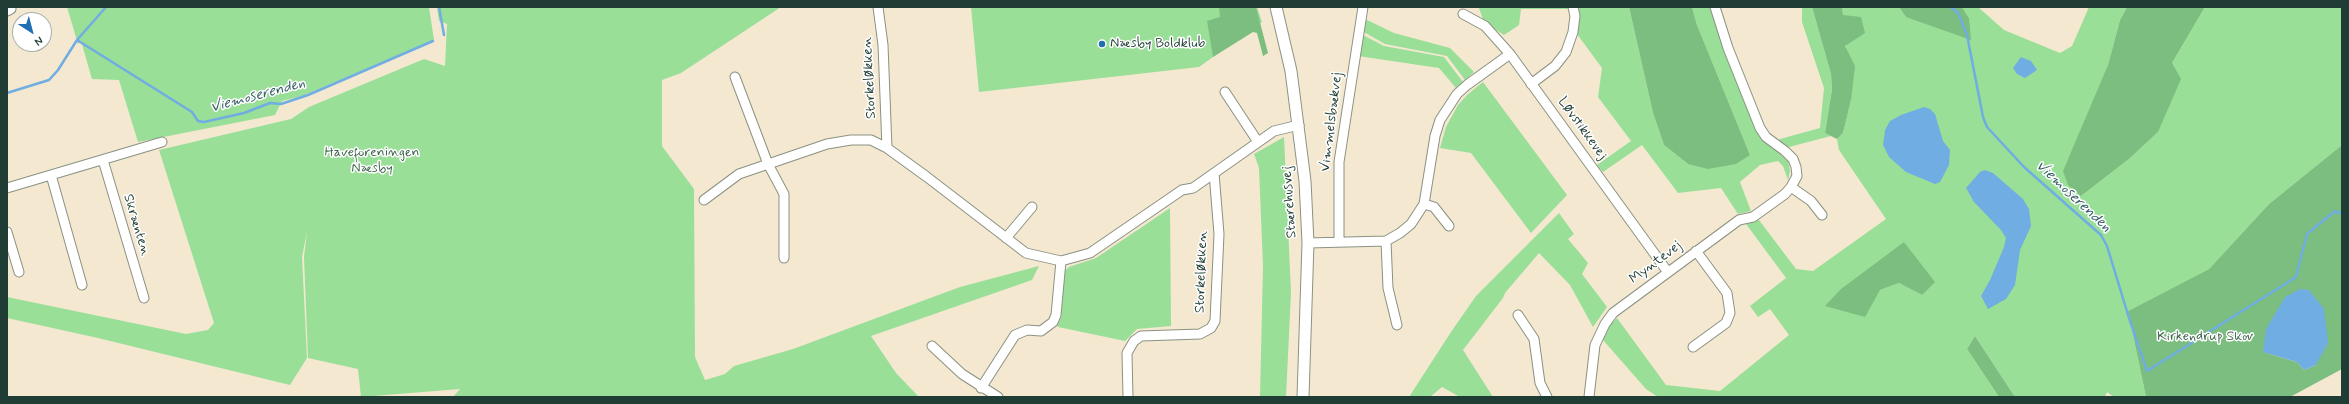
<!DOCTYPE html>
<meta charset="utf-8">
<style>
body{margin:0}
#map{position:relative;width:2349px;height:404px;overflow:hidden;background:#f4e8d1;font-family:Mynerve,sans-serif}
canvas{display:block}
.frame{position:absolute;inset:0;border:8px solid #1f3d34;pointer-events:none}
.north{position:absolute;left:12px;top:12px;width:40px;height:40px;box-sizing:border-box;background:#fff;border:1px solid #a5b1ae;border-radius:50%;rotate:144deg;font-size:11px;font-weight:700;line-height:16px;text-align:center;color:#1f3d34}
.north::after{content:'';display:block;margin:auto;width:14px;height:18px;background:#1f6fb2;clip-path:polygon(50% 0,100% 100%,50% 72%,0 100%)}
</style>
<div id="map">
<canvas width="2349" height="404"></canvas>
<div class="frame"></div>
<div class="north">N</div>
</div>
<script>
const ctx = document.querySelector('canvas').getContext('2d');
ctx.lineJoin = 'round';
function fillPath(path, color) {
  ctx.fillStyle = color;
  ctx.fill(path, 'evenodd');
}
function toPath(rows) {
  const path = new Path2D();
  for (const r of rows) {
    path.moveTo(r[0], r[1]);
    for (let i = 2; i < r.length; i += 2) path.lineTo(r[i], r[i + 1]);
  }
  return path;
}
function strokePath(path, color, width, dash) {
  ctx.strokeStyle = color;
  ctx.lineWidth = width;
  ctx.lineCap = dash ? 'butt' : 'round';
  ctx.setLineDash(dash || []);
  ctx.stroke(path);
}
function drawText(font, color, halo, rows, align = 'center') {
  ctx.font = font + ' Mynerve,sans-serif';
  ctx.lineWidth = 3;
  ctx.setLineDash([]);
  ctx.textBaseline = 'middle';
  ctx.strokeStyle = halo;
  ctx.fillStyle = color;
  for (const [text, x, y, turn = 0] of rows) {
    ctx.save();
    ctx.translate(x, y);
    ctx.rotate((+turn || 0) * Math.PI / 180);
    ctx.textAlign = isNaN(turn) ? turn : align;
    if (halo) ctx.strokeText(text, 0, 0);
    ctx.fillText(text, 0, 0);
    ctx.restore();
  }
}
const green = toPath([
 [67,7,429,7,434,40,302,96,282,101,275,115,138,142,119,80,92,79,81,41,78,44],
 [437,7,781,7,681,73,662,80,662,146,694,189,695,357,705,380,725,374,734,366,793,349,960,287,1039,266,1032,280,871,336,896,373,919,397,453,397,460,389,361,397,358,369,308,358,304,257,307,232,302,257,307,358,290,385,98,338,7,318,7,297,186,334,208,330,214,323,159,150,291,119,309,107,424,59,445,66,447,24,439,21],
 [971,7,1257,7,1262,22,1199,67,979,92],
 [1474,7,1568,7,1569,9,1521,9,1519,25,1504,35,1484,22,1479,8],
 [1577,7,1629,7,1653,113,1664,145,1688,164,1750,155,1697,25,1692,7,1713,7,1721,40,1761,138,1788,161,1790,171,1788,180,1783,166,1778,161,1760,165,1740,182,1751,211,1738,214,1721,188,1678,193,1642,145,1603,172,1597,165,1631,141,1598,97,1602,68,1577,34,1579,21],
 [1802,7,1812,7,1831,74,1832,89,1825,133,1831,136,1789,147,1778,142,1780,139,1820,128,1824,88,1802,22],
 [1842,7,1899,7,1906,17,1969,18,1962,7,1978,7,2004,30,2060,53,2072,46,2089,7,2127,7,2120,20,2108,65,2081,196,2129,159,2158,132,2172,63,2205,7,2342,7,2342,145,2269,204,2209,269,2128,311,2146,397,2114,397,2107,392,2105,397,2015,397,1975,336,1967,349,1999,397,1658,397,1646,389,1603,340,1607,328,1617,318,1666,385,1720,391,1789,335,1770,309,1758,317,1750,306,1786,278,1746,224,1759,220,1796,269,1813,271,1886,219,1839,150,1837,139,1843,133,1851,100],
 [1904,242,1922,295,1899,283,1880,290],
 [1365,19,1394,33,1450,48,1474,72,1465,80,1447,56,1385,44,1362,31],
 [1361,34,1384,46,1444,57,1463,82,1456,88,1439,68,1358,56],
 [1483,82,1567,195,1531,233,1471,153,1440,148,1446,127,1458,105,1467,95],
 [1284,137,1291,293,1286,397,1260,397,1263,266,1259,168,1254,154],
 [1170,208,1171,326,1137,329,1125,341,1058,327,1057,325,1061,318,1063,272,1069,267,1096,258],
 [1559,213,1574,234,1568,239,1588,263,1582,274,1607,307,1593,327,1570,285,1539,253,1505,293,1503,298,1463,350,1493,397,1460,397,1442,387,1430,397,1409,397,1451,332,1476,296]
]);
const forest = toPath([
 [1219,7,1256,7,1268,53,1263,56,1257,33,1253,32,1213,57,1207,21,1220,17],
 [1629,7,1692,7,1697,25,1750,155,1736,164,1708,169,1688,164,1664,145,1653,113],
 [1812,7,1842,7,1843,15,1861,17,1865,33,1845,46,1855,66,1851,100,1843,133,1837,139,1825,133,1832,89,1831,74],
 [1899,7,1962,7,1969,18,1971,40,1906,17],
 [2127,7,2205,7,2172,63,2181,79,2158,132,2129,159,2081,196,2068,185,2063,171,2108,65,2120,20],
 [2342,145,2342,369,2290,397,2146,397,2128,311,2209,269,2269,204],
 [2263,352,2316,365,2304,370,2297,362],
 [1904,242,1935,282,1922,295,1899,283,1880,290,1865,317,1825,306,1841,289],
 [1975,336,2015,397,1999,397,1967,349]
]);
const water = toPath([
 [2021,57,2031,61,2037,70,2025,78,2017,74,2013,68],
 [1924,107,1930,109,1935,114,1943,141,1950,150,1949,165,1940,182,1935,184,1906,172,1889,157,1883,145,1885,130,1890,121,1901,115],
 [1985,170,1993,173,2023,199,2029,209,2031,226,2020,250,2015,285,2006,299,1988,309,1981,296,1990,280,2004,247,2006,238,2001,230,1974,202,1966,188,1980,172],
 [2300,289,2309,290,2324,309,2328,343,2316,365,2304,370,2297,362,2263,352,2266,329,2285,297]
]);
const stream = toPath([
 [439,7,444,35],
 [1951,7,1958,13,1967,35,1983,117,1987,127,2024,167,2101,235,2107,246,2129,318,2147,371,2296,277,2307,234,2335,211,2342,214],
 [77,40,106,7],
 [7,93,49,80,58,70,77,40,192,112,198,121,204,122,244,113,270,103,281,104,308,95,433,41]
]);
const minor = toPath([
 [878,7,883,45,887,148],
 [7,11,11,9,11,7],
 [1463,14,1485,26,1510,54,1667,271],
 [735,77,768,164,784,194,784,258],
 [1531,84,1555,66,1566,52,1573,32,1575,16,1573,7],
 [1225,92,1258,142],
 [103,160,144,298],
 [51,175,82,285],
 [1791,187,1811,201,1822,215],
 [7,188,162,142],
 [704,200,739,174,827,144,851,140,871,140,887,148,927,177,1026,253,1061,261,1090,253,1182,190,1193,188,1274,131,1299,125],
 [1424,204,1434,207,1449,226],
 [7,232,19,272],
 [1006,238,1032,207],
 [1386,241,1388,288,1397,325],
 [1339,242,1339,162,1363,7],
 [1308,243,1386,241,1400,233,1411,224,1424,204,1435,136,1440,120,1457,94,1467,85,1510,54],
 [1518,315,1534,339,1540,383,1547,397],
 [932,346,962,374,998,397],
 [1693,347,1726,323,1730,313,1727,293,1696,251],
 [981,388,1015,335,1027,330,1041,331,1053,322,1056,315,1061,261],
 [1128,397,1127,353,1134,341,1141,336,1200,334,1211,328,1215,321,1219,234,1214,173],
 [1589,397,1595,345,1605,324,1613,313,1739,220,1753,217,1785,194,1791,187,1797,176,1796,167,1793,159,1785,151,1766,137,1760,128,1728,48,1715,7]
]);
const tertiary = toPath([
 [1276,7,1291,71,1305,181,1308,243,1303,397]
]);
const markers = [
 [1102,44,4,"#1f6fb2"]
];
const poiNames = [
 ["Næsby Boldklub",1110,44]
];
const streetNames = [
 ["Storkeløkken",870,78,-93],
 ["Vimmelsbækvej",1332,122,-83],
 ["Løvstikkevej",1582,129,54],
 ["Stærehusvej",1290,202,-94],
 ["Skrænten",136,225,73],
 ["Myntevej",1656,263,-37],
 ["Storkeløkken",1202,272,-88]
];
const parkNames = [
 ["Haveforeningen",372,153],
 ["Næsby",372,169],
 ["Kirkendrup Skov",2205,337]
];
const waterNames = [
 ["Viemoserenden",258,96,-15],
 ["Viemoserenden",2073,197,43]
];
fillPath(green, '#9adf97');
fillPath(forest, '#7bbe80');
fillPath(water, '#70ade2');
strokePath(stream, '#70ade2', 2.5);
strokePath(minor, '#8a9282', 11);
strokePath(tertiary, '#8a9282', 13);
strokePath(minor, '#fff', 9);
strokePath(tertiary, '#fff', 11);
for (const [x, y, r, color] of markers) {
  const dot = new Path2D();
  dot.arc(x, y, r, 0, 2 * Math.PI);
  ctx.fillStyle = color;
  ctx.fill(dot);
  strokePath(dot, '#fff', 1.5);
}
drawText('14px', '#1f3d34', '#fff', poiNames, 'left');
drawText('14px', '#1f3d34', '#fff', streetNames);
drawText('14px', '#3e664d', '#fff', parkNames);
drawText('italic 15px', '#375f68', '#fff', waterNames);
</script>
